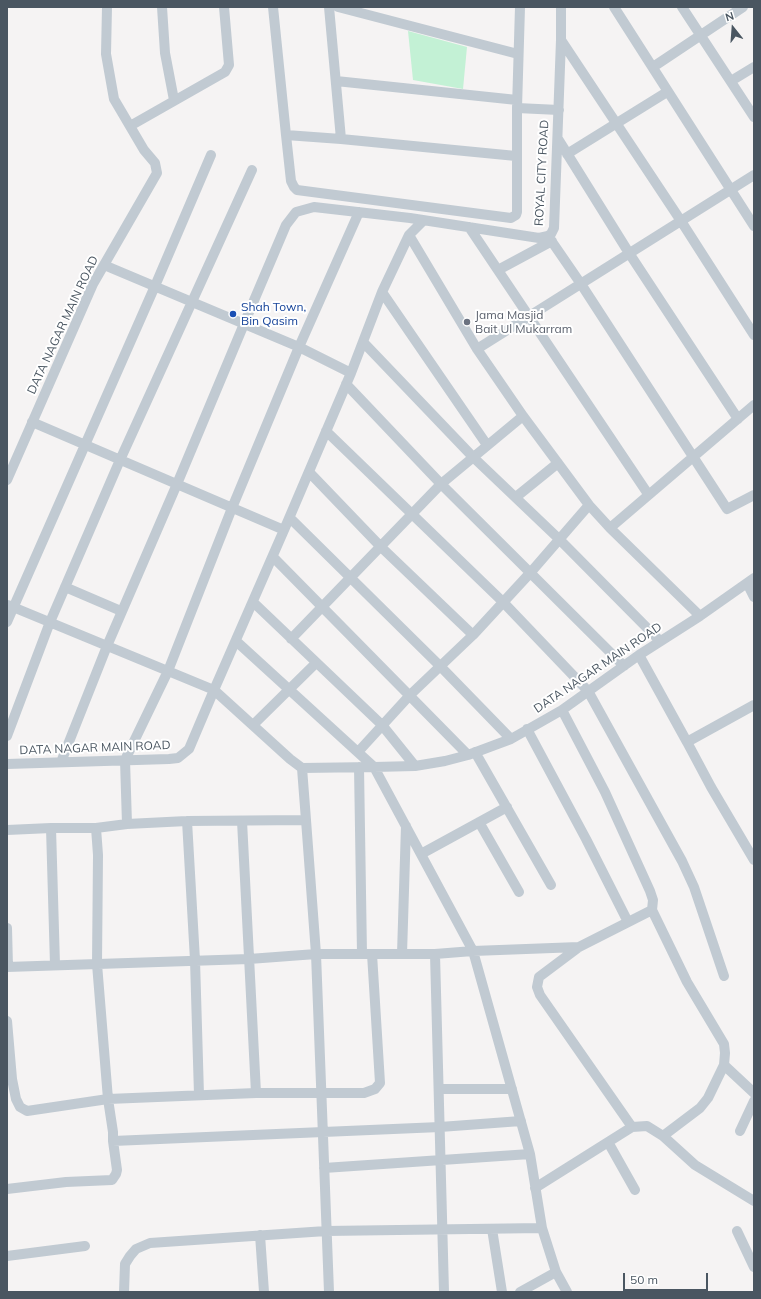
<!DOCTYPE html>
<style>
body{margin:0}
#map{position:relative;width:761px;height:1299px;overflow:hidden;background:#f5f3f3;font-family:Mulish,sans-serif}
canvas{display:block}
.frame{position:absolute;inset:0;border:8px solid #4a5661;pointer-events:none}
.north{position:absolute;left:713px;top:8px;width:40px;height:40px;-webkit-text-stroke:3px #fff;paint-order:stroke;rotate:343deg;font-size:11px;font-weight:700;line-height:16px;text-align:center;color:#4a5661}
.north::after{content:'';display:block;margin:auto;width:14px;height:18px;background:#4a5661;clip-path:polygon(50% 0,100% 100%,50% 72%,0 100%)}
.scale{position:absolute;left:623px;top:1273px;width:85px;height:18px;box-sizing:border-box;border:2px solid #4a5661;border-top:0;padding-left:5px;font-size:12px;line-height:14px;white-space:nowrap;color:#4a5661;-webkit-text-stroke:3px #fff;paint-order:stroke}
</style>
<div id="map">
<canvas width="761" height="1299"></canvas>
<div class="frame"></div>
<div class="north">N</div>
<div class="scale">50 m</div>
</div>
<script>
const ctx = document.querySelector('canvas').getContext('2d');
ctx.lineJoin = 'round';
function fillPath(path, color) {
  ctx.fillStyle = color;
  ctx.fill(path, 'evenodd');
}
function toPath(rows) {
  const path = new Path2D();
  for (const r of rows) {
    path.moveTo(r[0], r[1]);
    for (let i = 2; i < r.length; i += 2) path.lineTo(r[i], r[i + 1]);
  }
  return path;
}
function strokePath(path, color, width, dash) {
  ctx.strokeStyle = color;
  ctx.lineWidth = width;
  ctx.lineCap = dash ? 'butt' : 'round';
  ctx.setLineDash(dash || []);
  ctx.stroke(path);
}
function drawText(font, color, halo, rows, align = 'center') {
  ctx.font = font + ' Mulish,sans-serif';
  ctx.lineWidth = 4;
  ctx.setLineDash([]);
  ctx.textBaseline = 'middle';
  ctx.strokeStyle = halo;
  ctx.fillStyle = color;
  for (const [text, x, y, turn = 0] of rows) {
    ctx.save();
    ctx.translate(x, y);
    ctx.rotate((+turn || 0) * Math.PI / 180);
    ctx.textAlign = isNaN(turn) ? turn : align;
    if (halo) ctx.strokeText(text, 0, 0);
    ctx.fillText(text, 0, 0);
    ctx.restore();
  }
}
const green = toPath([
 [408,31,467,47,463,89,413,80]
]);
const street = toPath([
 [162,7,165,53,174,100],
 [273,7,286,135],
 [329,7,341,139,286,135,291,181,294,187,297,190,511,218,516,215,517,212,517,108],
 [338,7,518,54],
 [520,7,517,108,559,110],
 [614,7,754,226],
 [682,7,754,117],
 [561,40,681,221,754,335],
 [653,67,743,7],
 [336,81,517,100],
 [731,81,754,67],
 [130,126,225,72,229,65,224,7],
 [341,139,516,156],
 [558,139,629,253,738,419],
 [567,154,667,92],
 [469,227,648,494],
 [409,235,477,349,523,416,589,505,610,528,700,616],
 [548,236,581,284,727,509,754,495],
 [104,265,299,347,351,373],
 [498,270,552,241],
 [382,292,487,445],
 [363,342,473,457,559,539,660,641],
 [477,349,754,175],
 [346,384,441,484,624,666],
 [32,422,284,530,351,373,382,292,409,235,423,221],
 [326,431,503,602,588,691,682,861,694,887,724,976],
 [309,472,381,547,473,635],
 [7,480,93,284,157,173,155,163,144,150,114,99,106,54,107,7],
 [516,497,558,463],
 [290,518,441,667,511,739],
 [610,528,754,405],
 [273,557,468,755],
 [747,583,754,597],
 [65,587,121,611],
 [253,602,382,725,415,766],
 [8,605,214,690,284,530],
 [7,622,155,286,211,155],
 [291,639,441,484,523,416],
 [639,655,687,742,754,705],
 [562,710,605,792,650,891,653,900,652,910,579,947,539,977,537,987,540,995,632,1127,647,1126,663,1136,695,1165,754,1201],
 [253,725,316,663],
 [527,729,586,839,628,922],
 [7,736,50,622,120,460,252,170],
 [687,742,711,787,754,860],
 [358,752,410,695,473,635,531,572,589,505],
 [475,752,551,885],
 [61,762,107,646,177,484,244,324,286,225,296,212,314,207,410,218,539,238,548,236,551,234,554,228,561,40,561,7],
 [7,764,169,759,178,758,189,749,214,690,290,759,302,768,374,767,236,641],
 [359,767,362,954],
 [302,768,306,820],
 [187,821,195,960,199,1095],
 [242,821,256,1093],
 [479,822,519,892],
 [127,824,125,760,168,671,232,508,299,347,359,212],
 [51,828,55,965],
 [7,830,51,828,96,828,127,824,187,821,306,820,316,954,329,1292],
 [421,854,507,807],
 [652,910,687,982,724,1044,725,1053,724,1065,708,1098,700,1108,663,1136],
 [7,928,8,967],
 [402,954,406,826],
 [435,954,444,1292],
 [7,967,249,959,316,954,435,954,473,951,374,767,415,766,445,761,468,755,511,739,562,710,639,655,700,616,754,578],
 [7,1021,12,1079,16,1099,20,1107,27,1111,108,1099,256,1093,364,1093,375,1089,380,1083,372,954],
 [724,1065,754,1093],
 [439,1089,512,1089],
 [740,1131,754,1101],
 [113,1141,440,1127,521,1121],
 [608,1142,635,1190],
 [530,1154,473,951,579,947],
 [324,1168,530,1154,542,1228,556,1272,567,1292],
 [535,1188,632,1127],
 [7,1189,66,1182,112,1180,116,1174,117,1170,113,1141,113,1132,108,1099,97,964,98,855,96,828],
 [492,1229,502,1292],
 [737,1231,754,1267],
 [260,1235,264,1292],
 [7,1256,85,1246],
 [124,1292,125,1264,130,1256,136,1249,150,1243,326,1231,542,1228],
 [520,1292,556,1272]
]);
const markers = [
 [233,314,4,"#1a4fb4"],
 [467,322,4,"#6b7280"]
];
const streetNames = [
 ["ROYAL CITY ROAD",542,173,-87],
 ["DATA NAGAR MAIN ROAD",63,325,-65],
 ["DATA NAGAR MAIN ROAD",598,668,-34],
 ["DATA NAGAR MAIN ROAD",95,748,-2]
];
const transitNames = [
 ["Shah Town,",241,307],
 ["Bin Qasim",241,321]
];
const worshipNames = [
 ["Jama Masjid",475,315],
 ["Bait Ul Mukarram",475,329]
];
fillPath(green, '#c3f1d5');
strokePath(street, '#c1cad2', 10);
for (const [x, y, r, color] of markers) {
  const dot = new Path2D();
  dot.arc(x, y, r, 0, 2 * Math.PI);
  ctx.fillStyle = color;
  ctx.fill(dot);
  strokePath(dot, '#fff', 1.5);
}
drawText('12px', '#4a5661', '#fff', streetNames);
drawText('12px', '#164399', '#fff', transitNames, 'left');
drawText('12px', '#5b616d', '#fff', worshipNames, 'left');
</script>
